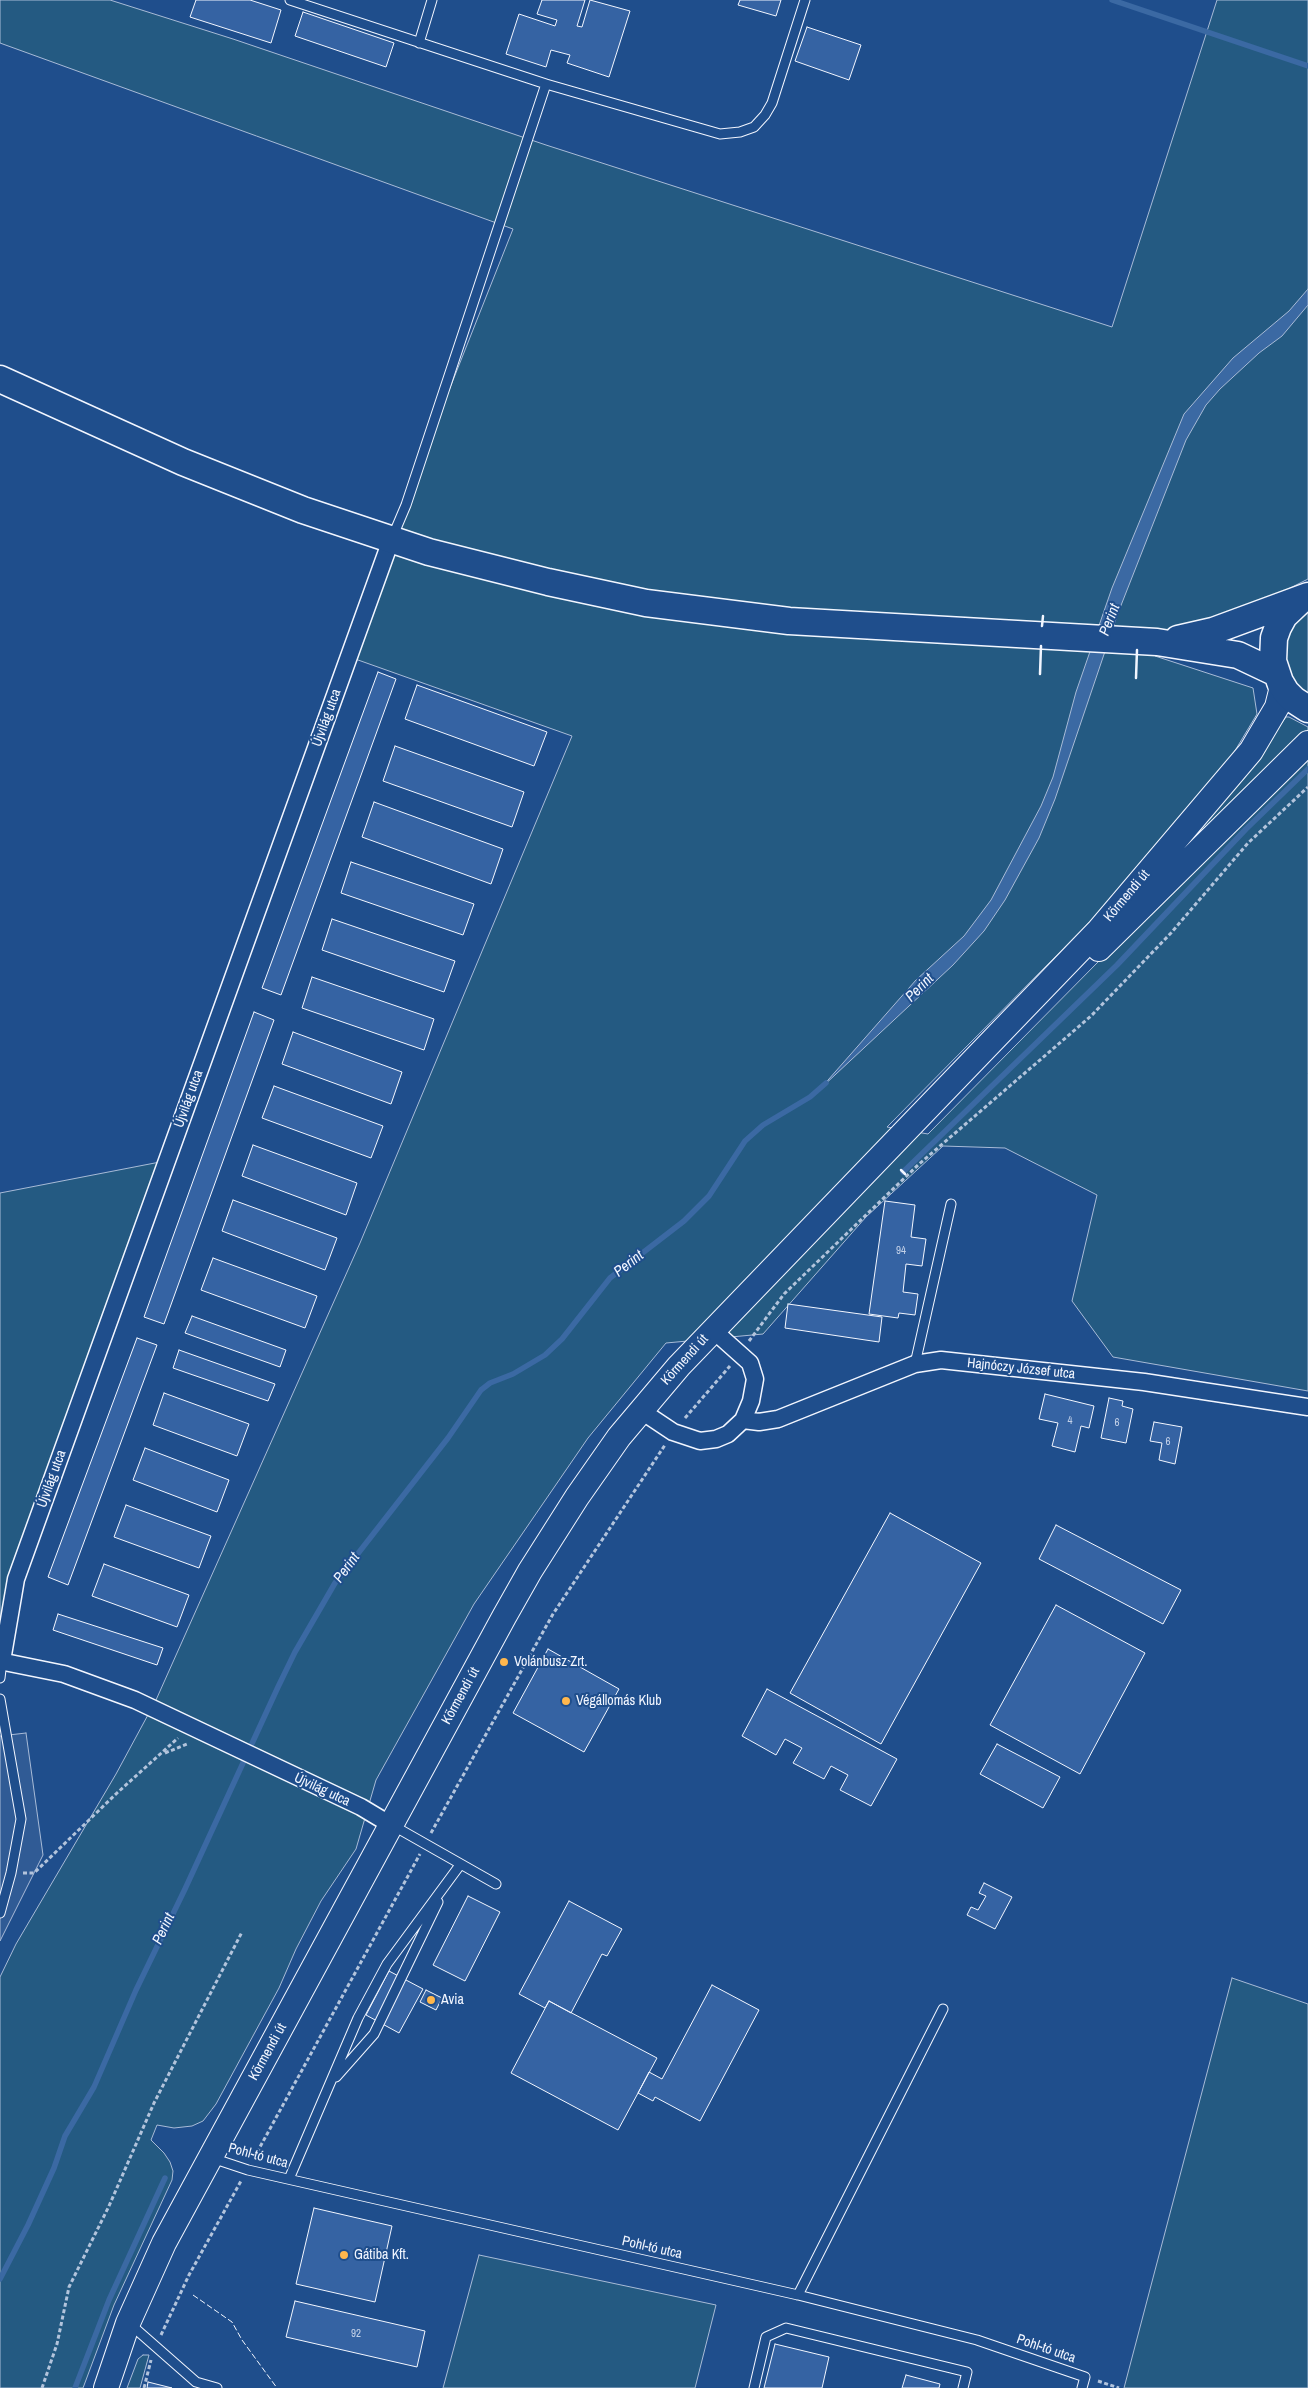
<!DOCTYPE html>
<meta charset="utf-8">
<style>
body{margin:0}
canvas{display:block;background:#1f4e8c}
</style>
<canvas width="1308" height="2388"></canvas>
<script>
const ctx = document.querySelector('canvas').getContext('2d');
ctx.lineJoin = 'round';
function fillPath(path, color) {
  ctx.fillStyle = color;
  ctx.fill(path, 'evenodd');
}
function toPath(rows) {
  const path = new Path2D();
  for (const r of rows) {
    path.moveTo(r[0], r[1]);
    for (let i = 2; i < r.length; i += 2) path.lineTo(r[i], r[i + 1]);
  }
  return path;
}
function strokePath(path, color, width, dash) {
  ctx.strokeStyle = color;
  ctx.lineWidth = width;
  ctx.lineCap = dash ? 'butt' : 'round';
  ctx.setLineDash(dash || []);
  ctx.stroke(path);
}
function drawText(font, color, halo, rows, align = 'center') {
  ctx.font = font + ' "Archivo Narrow",sans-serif';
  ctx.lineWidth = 4;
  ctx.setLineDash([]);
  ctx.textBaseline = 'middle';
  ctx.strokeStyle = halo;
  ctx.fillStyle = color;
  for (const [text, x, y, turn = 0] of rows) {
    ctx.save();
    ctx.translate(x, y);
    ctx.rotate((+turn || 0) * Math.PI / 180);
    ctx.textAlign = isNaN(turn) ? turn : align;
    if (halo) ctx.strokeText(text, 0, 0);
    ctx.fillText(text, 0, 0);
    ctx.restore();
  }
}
const green = toPath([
 [0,0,110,0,233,39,546,145,1112,327,1217,0,1308,0,1308,579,1219,624,1161,634,1155,656,1253,688,1257,714,1224,769,1135,876,887,1127,928,1134,1184,875,1308,756,1308,1391,1113,1357,1072,1301,1097,1195,1005,1148,943,1146,866,1217,763,1334,666,1343,588,1438,474,1604,376,1780,356,1849,321,1901,296,1949,279,1988,216,2104,203,2121,192,2126,174,2128,157,2125,151,2140,164,2153,170,2162,173,2171,172,2180,114,2305,83,2388,0,2388,0,1977,16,1944,116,1774,156,1700,360,1243,572,736,344,655,513,229,0,43,0,0],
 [1308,606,1308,697,1301,692,1286,670,1285,636,1308,606],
 [1286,717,1289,717,1308,727,1308,731,1190,846,1187,843,1250,766,1286,717],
 [160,1162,31,1537,0,1623,0,1193,160,1162],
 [1232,1978,1308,2004,1308,2388,1124,2388,1232,1978],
 [479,2255,716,2305,695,2388,443,2388,479,2255],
 [143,2355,149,2355,140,2388,127,2388,138,2359,143,2355]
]);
const parking = toPath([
 [26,1733,43,1855,0,1941,0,1736,26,1733]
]);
const water = toPath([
 [1308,289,1308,305,1282,336,1259,353,1220,389,1206,405,1186,440,1118,613,1055,799,1039,838,1005,900,984,931,953,965,821,1088,916,980,964,936,991,900,1041,806,1053,777,1076,692,1112,588,1184,414,1233,358,1289,311,1308,289]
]);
const stream = toPath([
 [1112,0,1308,66],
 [903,1172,1117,965,1246,829,1308,769],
 [0,2279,28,2225,54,2168,65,2136,94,2087,136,1990,185,1889,278,1687,295,1652,335,1583,448,1438,481,1390,490,1383,513,1374,545,1355,562,1339,610,1278,684,1221,709,1196,745,1141,763,1125,810,1097,826,1083],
 [75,2388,109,2300,165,2178]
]);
const building = toPath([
 [196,0,250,0,281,10,271,43,190,17,196,0],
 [542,0,585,0,577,26,582,27,590,0,630,11,609,77,567,63,570,55,551,50,546,67,506,54,519,14,555,26,557,20,537,14,542,0],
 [740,0,781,0,776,16,738,5,740,0],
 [303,12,394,43,386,67,295,36,303,12],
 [807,27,861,45,849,80,795,61,807,27],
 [378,672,396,679,281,995,262,988,378,672],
 [417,685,547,732,534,766,405,719,417,685],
 [395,746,524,792,512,827,383,781,395,746],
 [374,802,503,849,491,884,362,837,374,802],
 [351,862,474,904,463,935,341,893,351,862],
 [332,919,455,961,444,992,322,950,332,919],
 [312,977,434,1019,424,1050,302,1008,312,977],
 [254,1012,274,1020,164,1324,144,1317,254,1012],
 [293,1032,402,1072,391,1104,282,1064,293,1032],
 [274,1086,383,1126,371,1158,262,1118,274,1086],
 [253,1145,357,1183,346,1215,242,1176,253,1145],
 [233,1200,337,1238,325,1270,222,1231,233,1200],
 [885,1201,915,1205,911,1237,926,1239,922,1266,906,1264,903,1292,918,1294,915,1315,899,1313,898,1318,869,1314,885,1201],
 [213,1258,317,1296,305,1328,201,1290,213,1258],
 [788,1304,882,1317,879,1342,785,1328,788,1304],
 [192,1316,286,1350,280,1367,185,1333,192,1316],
 [137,1338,157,1345,68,1585,48,1577,137,1338],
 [179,1350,275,1384,268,1401,173,1368,179,1350],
 [164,1393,249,1424,237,1456,153,1425,164,1393],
 [1045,1394,1094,1406,1089,1428,1081,1426,1075,1452,1052,1446,1058,1423,1039,1419,1045,1394],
 [1109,1398,1123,1401,1122,1406,1133,1409,1126,1443,1101,1438,1109,1398],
 [1154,1422,1182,1427,1175,1464,1159,1460,1162,1443,1150,1441,1154,1422],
 [145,1448,229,1480,217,1512,133,1480,145,1448],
 [126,1505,211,1536,199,1568,114,1537,126,1505],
 [890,1513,981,1563,881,1744,790,1693,890,1513],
 [1056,1525,1181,1590,1163,1624,1039,1559,1056,1525],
 [104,1564,189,1595,177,1627,92,1596,104,1564],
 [1056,1605,1145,1653,1080,1774,990,1725,1056,1605],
 [58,1614,163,1648,157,1665,53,1630,58,1614],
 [548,1649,619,1689,584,1752,513,1713,548,1649],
 [767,1689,897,1759,871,1806,840,1790,848,1775,831,1766,824,1779,793,1763,802,1748,785,1739,776,1755,742,1736,767,1689],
 [997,1744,1060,1777,1043,1808,980,1774,997,1744],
 [984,1883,1012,1897,995,1929,967,1915,971,1907,978,1910,986,1896,979,1893,984,1883],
 [468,1896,500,1912,465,1981,433,1965,468,1896],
 [569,1901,622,1929,607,1956,602,1954,571,2013,549,2001,545,2008,519,1994,569,1901],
 [389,1971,423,1989,399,2033,366,2015,389,1971],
 [712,1985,759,2010,700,2121,655,2097,653,2101,638,2093,649,2072,662,2079,712,1985],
 [426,1990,442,1998,436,2010,420,2002,426,1990],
 [549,2001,657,2058,618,2130,511,2073,549,2001],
 [314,2208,392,2226,375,2302,296,2284,314,2208],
 [295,2301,425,2331,417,2367,286,2337,295,2301],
 [775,2344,829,2357,822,2388,764,2388,775,2344],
 [906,2375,940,2384,939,2388,902,2388,906,2375],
 [148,2382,172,2388,147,2388,148,2382]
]);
const path = toPath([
 [749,1341,784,1294,918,1165,1091,1016,1171,933,1248,843,1308,787],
 [685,1418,730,1366],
 [165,1753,187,1744],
 [431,1833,553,1614,665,1445],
 [23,1873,34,1873,117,1793,178,1738],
 [254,2158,420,1854],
 [161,2335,189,2275,241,2181],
 [1098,2381,1119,2388],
 [42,2388,57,2344,69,2287,109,2206,154,2103,242,1932],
 [144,2388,151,2360]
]);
const lane = toPath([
 [290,0,546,84,720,134,740,132,754,127,765,115,772,103,805,0],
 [419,43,432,0],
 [392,538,406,505,546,84],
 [915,1364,951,1204],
 [0,1678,2,1661],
 [0,1699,21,1819,11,1873,0,1913],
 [392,1825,496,1884],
 [336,2077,374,2034,438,1902],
 [212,2158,248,2170,798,2295,977,2340,1085,2377,1082,2388],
 [289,2179,358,2018,387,1964,460,1865],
 [798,2295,943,2009],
 [130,2324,196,2382,217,2388],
 [754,2388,766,2337,786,2328,967,2372,963,2388]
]);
const street = toPath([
 [640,1410,673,1432,700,1441,716,1439,728,1434,743,1420,751,1401,755,1379,750,1363,713,1330],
 [743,1420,759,1422,778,1419,915,1364,941,1360,1144,1382,1308,1407],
 [0,1661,64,1674,135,1700,361,1807,391,1825],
 [2,1661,16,1579,391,540]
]);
const secondary = toPath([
 [1099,949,1308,743],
 [106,2388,128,2323,164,2243,504,1617,530,1571,577,1497,619,1437,679,1366,1099,930,1251,751,1277,707,1281,691,1280,682]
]);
const primary = toPath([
 [0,379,183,462,303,510,429,552,548,582,646,603,789,621,1157,642,1238,655,1276,673],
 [1301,600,1284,616,1278,627,1274,638,1273,661,1280,682,1286,692,1294,700,1308,709],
 [1178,639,1213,631,1308,596]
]);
const fence = toPath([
 [193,2295,232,2322,242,2340,277,2388]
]);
const wall = toPath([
 [1042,626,1043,616],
 [1040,674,1041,646],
 [1136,678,1137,650],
 [901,1170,905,1174]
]);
const markers = [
 [504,1662,5,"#ffb74d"],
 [566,1701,5,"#ffb74d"],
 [431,2000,5,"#ffb74d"],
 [344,2255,5,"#ffb74d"]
];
const numberNames = [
 ["94",901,1251],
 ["4",1070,1421],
 ["6",1117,1423],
 ["6",1168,1442],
 ["92",356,2334]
];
const streetNames = [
 ["Újvilág utca",327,718,-70],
 ["Körmendi út",1127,896,-50],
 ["Újvilág utca",189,1099,-70],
 ["Körmendi út",685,1360,-48],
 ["Hajnóczy József utca",1021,1369,6],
 ["Újvilág utca",52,1479,-70],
 ["Körmendi út",461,1696,-61],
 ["Újvilág utca",322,1790,25],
 ["Körmendi út",268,2052,-61],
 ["Pohl-tó utca",258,2156,15],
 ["Pohl-tó utca",652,2248,13],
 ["Pohl-tó utca",1046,2349,19]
];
const poiNames = [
 ["Volánbusz Zrt.",514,1662],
 ["Végállomás Klub",576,1701],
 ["Avia",441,2000],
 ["Gátiba Kft.",354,2255]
];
const waterNames = [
 ["Perint",1110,620,-69],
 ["Perint",920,988,-45],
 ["Perint",629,1264,-38],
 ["Perint",347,1568,-54],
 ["Perint",164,1929,-65]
];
fillPath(green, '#245a82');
strokePath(green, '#a8bbd7', 1);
fillPath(parking, '#305b95');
strokePath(parking, '#a8bbd7', 1);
fillPath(water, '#3b69a3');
strokePath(water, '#a8bbd7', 1);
strokePath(stream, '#3b69a3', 5.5);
fillPath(building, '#3563a3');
strokePath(building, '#f2f6ff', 1);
strokePath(lane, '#f2f6ff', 11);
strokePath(street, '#f2f6ff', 19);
strokePath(secondary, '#f2f6ff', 26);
strokePath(primary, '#f2f6ff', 29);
strokePath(path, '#b3c4dc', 3, [4, 2.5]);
strokePath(lane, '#1f4e8c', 9);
strokePath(street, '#1f4e8c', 16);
strokePath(secondary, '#1f4e8c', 24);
strokePath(primary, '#1f4e8c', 26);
strokePath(fence, '#f2f6ff', 1, [6, 2.5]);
strokePath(wall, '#f2f6ff', 2.5);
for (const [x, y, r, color] of markers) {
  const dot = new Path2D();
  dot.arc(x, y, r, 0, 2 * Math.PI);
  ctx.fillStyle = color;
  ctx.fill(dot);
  strokePath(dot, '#1f4e8c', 2);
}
drawText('11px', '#c3d1e8', null, numberNames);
drawText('14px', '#f2f6ff', '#1f4e8c', streetNames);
drawText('14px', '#f2f6ff', '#1f4e8c', poiNames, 'left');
drawText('italic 15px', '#f2f6ff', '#1f4e8c', waterNames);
</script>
